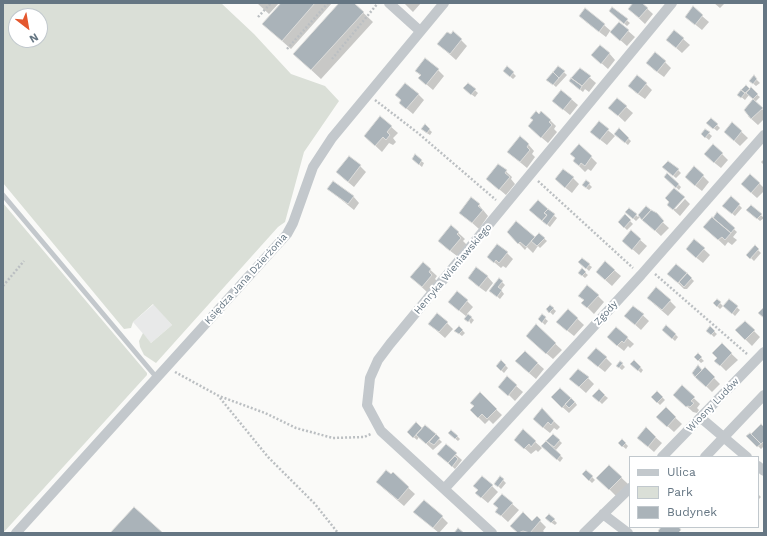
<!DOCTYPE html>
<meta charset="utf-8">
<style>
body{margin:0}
#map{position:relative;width:767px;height:536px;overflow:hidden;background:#fafaf8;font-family:"Work Sans",sans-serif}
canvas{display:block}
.frame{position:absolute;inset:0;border:4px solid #657683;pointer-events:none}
.legend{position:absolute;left:629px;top:456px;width:130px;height:72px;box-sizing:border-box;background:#fff;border:1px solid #c1c8cd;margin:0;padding:5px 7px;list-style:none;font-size:12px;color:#657683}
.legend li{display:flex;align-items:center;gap:8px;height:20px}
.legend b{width:20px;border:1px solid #c1c8cd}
.north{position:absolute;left:8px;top:8px;width:40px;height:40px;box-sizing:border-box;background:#fff;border:1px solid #c1c8cd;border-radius:50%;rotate:149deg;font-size:11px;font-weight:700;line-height:16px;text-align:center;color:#657683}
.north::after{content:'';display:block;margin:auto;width:14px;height:18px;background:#e4572e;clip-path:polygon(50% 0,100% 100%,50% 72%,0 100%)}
</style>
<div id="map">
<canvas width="767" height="536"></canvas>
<div class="frame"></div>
<ul class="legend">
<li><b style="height:5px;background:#c3c8cc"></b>Ulica</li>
<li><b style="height:11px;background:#dadfd7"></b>Park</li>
<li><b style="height:11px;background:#aab3b9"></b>Budynek</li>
</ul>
<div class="north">N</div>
</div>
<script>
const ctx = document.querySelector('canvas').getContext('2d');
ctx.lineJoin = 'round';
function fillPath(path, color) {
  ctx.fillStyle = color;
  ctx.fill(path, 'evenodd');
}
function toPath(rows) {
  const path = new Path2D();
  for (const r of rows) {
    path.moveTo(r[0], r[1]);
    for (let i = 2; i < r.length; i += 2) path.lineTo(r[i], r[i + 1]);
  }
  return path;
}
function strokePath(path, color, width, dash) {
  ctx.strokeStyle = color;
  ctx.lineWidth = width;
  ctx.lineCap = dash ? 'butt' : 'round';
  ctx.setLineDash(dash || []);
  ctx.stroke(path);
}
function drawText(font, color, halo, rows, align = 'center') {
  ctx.font = font + ' "Work Sans",sans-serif';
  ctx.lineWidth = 4;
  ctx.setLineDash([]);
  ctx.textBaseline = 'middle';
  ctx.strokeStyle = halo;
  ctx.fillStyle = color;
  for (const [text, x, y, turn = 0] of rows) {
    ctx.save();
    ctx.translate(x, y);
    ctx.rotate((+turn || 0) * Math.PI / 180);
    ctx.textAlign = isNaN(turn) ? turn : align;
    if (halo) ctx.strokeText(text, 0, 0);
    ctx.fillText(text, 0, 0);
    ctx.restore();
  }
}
const built = toPath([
 [154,304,172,325,151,343,133,322]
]);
const green = toPath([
 [3,3,221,3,254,34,291,74,325,86,339,101,304,152,285,222,278,227,156,363,144,355,140,347,139,341,143,333,151,343,172,325,153,304,133,322,131,328,124,329,3,183],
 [16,16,40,16,40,40,16,40],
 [3,203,147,373,147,375,3,533]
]);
const shadow = toPath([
 [257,3,279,3,269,14],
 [282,3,332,3,291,49,273,33],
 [341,3,353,3,373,22,321,79,294,54],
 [404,3,421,3,413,12],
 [635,3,641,3,653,14,645,24,629,9],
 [714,3,725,3,720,8],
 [612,8,630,23,627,26,613,14],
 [702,16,709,22,702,30,686,17],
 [586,22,604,25,612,32,619,23,635,37,627,46,610,31,606,37],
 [674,31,690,45,682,53,667,40],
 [461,40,467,46,456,60,438,44],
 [609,53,615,60,608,69,599,61],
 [665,62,671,68,664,77,653,69],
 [558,67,567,75,556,87,548,80],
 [580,69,596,83,589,92,585,89,583,92,573,84],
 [438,70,444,76,433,90,426,84,417,71],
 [513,73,516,76,513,79,507,74],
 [754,77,760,83,756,86,750,81],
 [468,84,478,93,475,97,467,91],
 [646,84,652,90,645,99,635,92],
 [746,87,760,97,755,102,764,111,764,119,758,125,748,116,750,114,745,110,754,99,749,95,745,100,739,95],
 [562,91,578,105,570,115,553,101],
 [418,94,424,100,413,114,400,103],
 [617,99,633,113,625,122,610,108],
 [381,118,398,133,393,138,396,142,393,145,389,143,382,152,365,136],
 [711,119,720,128,717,131,708,123],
 [550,120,556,126,554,129,557,132,548,143,535,132],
 [599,123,615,136,607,145,598,138],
 [732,123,748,138,740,146,731,138],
 [425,126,432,132,430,135,425,132],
 [619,130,631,141,628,145,618,136],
 [705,130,712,136,709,140,702,134],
 [527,143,534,151,532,154,535,157,527,168,515,158],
 [579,145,597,163,591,171,588,169,585,172,574,161],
 [722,154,728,160,721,168,711,160],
 [764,159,764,165,761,162],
 [421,161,424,163,422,167,416,162],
 [499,165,512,177,511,179,515,184,506,195,494,185],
 [360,166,366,172,354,187,343,178],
 [666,170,678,170,681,173,676,178],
 [703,176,709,182,702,191,692,183],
 [666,177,678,184,681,187,679,190],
 [573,178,579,184,572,193,562,185],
 [759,183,764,188,764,191,757,198,748,190],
 [589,184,592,187,589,190,586,188],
 [328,189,353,196,359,203,354,210],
 [731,197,742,208,735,216,723,206],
 [685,199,690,204,680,216,668,205,676,209],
 [479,205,488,216,479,229,461,213],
 [751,206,764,218,760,221,751,213],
 [646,207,669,228,661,236,640,217,636,221,626,212,629,209,638,217],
 [717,214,737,232,733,237,737,240,732,245,728,242,725,246,711,233,713,219],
 [553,215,557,218,550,227,537,216],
 [625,216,633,224,627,230,622,225],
 [451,226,465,239,463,241,467,245,457,256,445,247],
 [508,232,535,238,539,234,547,241,540,248,538,246,533,253,527,247,525,250],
 [631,232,647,246,639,255,630,247],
 [694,240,710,255,703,263,693,255],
 [755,247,761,253,754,261,748,255],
 [507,253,513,259,506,268,503,266,501,268,488,257],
 [580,262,589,265,592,267,589,271],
 [423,263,437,276,435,279,438,282,428,293,411,277],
 [676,265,694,281,687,289,684,289,669,274],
 [582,270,588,275,585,278,579,273],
 [614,270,621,276,612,286,603,278],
 [487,276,493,283,486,292,475,284],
 [500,280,505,285,501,290,504,294,500,299,493,293],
 [598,296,604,302,594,314,583,303],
 [717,300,723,306,720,309,714,303],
 [467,301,473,307,467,314,474,320,471,324,467,317,456,308],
 [670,301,676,307,668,316,654,304],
 [729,301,740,310,735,316,725,306],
 [550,306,556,311,553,315,547,309],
 [634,307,649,321,641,330,632,322],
 [568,310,584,325,574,336,564,328],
 [542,316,548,321,545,325,539,319],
 [745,322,760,337,752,346,736,330],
 [447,323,453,329,445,338,429,324],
 [536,326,562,350,553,359,533,342],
 [616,328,634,344,630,348,628,346,624,351,614,343],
 [710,328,717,334,714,337,708,331],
 [462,330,465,333,462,336,458,333],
 [663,330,675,334,678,337,675,341],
 [722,345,738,360,726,371,716,361,719,358],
 [525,352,544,369,536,379,522,367],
 [698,355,704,361,701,363,695,357],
 [606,358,612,364,605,372,595,364],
 [501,361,508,368,504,373,497,366],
 [634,361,643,370,641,373,632,364],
 [620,362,625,367,622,370,617,366],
 [705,369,720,384,712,392,703,383,702,371],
 [507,378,523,392,515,401,500,386],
 [588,378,594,384,586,393,577,385],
 [682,387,700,404,697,408,699,410,697,413,693,412,681,401],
 [599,391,608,398,602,404,594,396],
 [657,392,665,400,660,405,652,397],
 [480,394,502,415,493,424,489,420,485,424,471,410,475,406],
 [575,402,577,405,569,413,558,403],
 [666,409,682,424,674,432,664,423],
 [542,410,560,427,557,430,554,428,550,433,540,425],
 [416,424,422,430,425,426,442,442,433,450,419,437,417,440,408,432],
 [646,429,662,443,654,452,645,444],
 [764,429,764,446,761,449,748,436],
 [452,431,460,439,458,441,452,436],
 [523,431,542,448,538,452,536,450,531,454,522,446],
 [553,435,562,443,555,451,563,458,560,462,543,446],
 [622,440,628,446,626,449,619,443],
 [446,446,462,460,455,469,439,454],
 [609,466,628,484,616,496,598,478],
 [586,471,595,480,592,483,583,474],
 [393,474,415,494,404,506,383,488],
 [500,477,506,483,501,489,498,486],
 [492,486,498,492,488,503,476,493],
 [758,494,761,497,758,500],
 [502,495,519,510,508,522,496,511],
 [549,515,557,523,555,525,549,521],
 [442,517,448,523,439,533,421,518],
 [537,518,546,527,543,531,545,533,519,533,511,526,532,522]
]);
const building = toPath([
 [281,3,315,3,282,41,262,24,281,3],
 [339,3,354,3,364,12,311,70,293,54,339,3],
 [633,3,642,3,648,8,639,18,628,9,633,3],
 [693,6,703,15,695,25,685,17,693,6],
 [612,7,628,19,624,24,609,11,612,7],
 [585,8,605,24,599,32,579,16,585,8],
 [619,22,629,30,620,41,610,32,619,22],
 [674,30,684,38,676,48,666,40,674,30],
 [453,31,462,39,450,54,437,44,447,32,451,34,453,31],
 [600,45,610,53,601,64,591,55,600,45],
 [655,52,666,61,657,72,646,63,655,52],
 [425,58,439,69,426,85,418,78,421,75,415,71,425,58],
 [507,66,514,72,510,77,503,71,507,66],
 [558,66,565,71,559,78,553,72,558,66],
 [580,68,591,76,582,86,571,78,580,68],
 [553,72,559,78,553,85,546,80,553,72],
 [637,75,647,83,638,94,628,86,637,75],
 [754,75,757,79,753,84,749,81,754,75],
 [571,78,582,86,580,90,569,81,571,78],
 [405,83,419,94,406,109,399,103,401,100,395,95,405,83],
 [468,83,476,89,471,95,463,88,468,83],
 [746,85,750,89,745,93,741,90,746,85],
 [751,87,758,94,753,99,746,93,751,87],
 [561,90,572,99,563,110,552,101,561,90],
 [741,90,745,93,741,98,737,95,741,90],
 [617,98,627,106,618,116,608,108,617,98],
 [753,99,763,108,751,119,744,110,753,99],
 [536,111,539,114,541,111,551,120,549,122,552,125,541,138,528,126,533,120,530,118,536,111],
 [380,116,392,126,387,132,390,135,386,140,383,137,375,146,364,136,380,116],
 [711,118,718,124,713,129,706,123,711,118],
 [599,121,609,129,600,140,590,132,599,121],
 [732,122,742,131,734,141,724,132,732,122],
 [425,124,430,129,427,133,421,129,425,124],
 [619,128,629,138,625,143,614,134,619,128],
 [705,129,710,132,705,138,701,134,705,129],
 [520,136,527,142,529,144,527,147,530,150,520,162,507,152,520,136],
 [579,144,592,156,585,166,581,163,579,166,573,161,575,158,570,154,579,144],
 [713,144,723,153,714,163,704,154,713,144],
 [415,154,422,160,419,165,412,159,415,154],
 [349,156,361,165,348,182,336,172,349,156],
 [668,161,679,169,673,176,662,167,668,161],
 [498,164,507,170,505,173,510,177,499,190,486,179,498,164],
 [694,166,704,175,695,186,685,177,694,166],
 [563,169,574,177,565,188,555,179,563,169],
 [667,173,679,184,676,188,664,177,667,173],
 [750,174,760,183,751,193,741,184,750,174],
 [586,180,590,183,586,188,582,185,586,180],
 [333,181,354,196,348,204,327,189,333,181],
 [674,188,685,197,673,210,667,205,669,202,665,198,674,188],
 [731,196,740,204,732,214,722,206,731,196],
 [471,197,480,204,478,206,483,210,472,223,459,213,471,197],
 [538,200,548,209,544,213,547,215,542,221,529,210,538,200],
 [751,205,762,214,757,219,746,210,751,205],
 [646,206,651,210,642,220,638,215,646,206],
 [629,208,637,214,633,219,625,212,629,208],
 [548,209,555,214,547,225,542,221,547,215,544,213,548,209],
 [651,210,657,213,664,221,655,231,642,220,651,210],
 [717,212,735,228,731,233,713,218,717,212],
 [625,214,631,220,624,228,618,222,625,214],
 [712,217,731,233,725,240,722,237,718,240,703,227,712,217],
 [516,221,535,237,526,247,520,242,518,244,507,232,516,221],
 [451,225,459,232,457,234,461,238,450,251,438,241,451,225],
 [631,230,641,239,632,250,622,241,631,230],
 [539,233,545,238,537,246,531,241,539,233],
 [694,239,705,248,696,258,686,249,694,239],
 [497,244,508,252,499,263,496,260,494,263,487,257,497,244],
 [755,245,759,249,750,259,746,255,755,245],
 [582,258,590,264,586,269,578,262,582,258],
 [605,261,615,270,605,280,596,272,605,261],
 [423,262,431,269,429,272,432,275,422,287,410,277,423,262],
 [676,264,687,273,678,283,667,274,676,264],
 [476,267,488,276,479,287,468,278,476,267],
 [582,268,586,272,582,276,578,273,582,268],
 [687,273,692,278,684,287,679,282,687,273],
 [499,278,503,281,498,287,502,290,497,297,489,291,499,278],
 [587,285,599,295,587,308,581,303,584,300,578,296,587,285],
 [656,287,671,300,662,310,647,298,656,287],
 [457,291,468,300,459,311,448,302,457,291],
 [717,299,721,302,717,307,713,303,717,299],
 [729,299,738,306,732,314,723,306,729,299],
 [550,305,554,308,549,313,546,309,550,305],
 [633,306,644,314,635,325,624,316,633,306],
 [764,307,764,318,758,313,764,307],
 [568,309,578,318,567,331,556,322,568,309],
 [437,313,448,322,439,332,428,324,437,313],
 [468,314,472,317,468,322,464,319,468,314],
 [542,314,546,317,542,323,538,319,542,314],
 [745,321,755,330,745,340,735,330,745,321],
 [536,324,556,343,546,354,526,336,536,324],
 [666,325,676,334,672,339,662,330,666,325],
 [459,326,463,330,459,334,454,331,459,326],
 [710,326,715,331,711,335,706,331,710,326],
 [616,327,628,337,624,343,622,341,617,346,607,337,616,327],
 [722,343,732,353,720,366,714,361,717,358,712,353,722,343],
 [596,348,607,357,598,367,587,358,596,348],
 [525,351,538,363,529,373,515,361,525,351],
 [698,353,702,357,698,361,694,357,698,353],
 [501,360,506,365,501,371,496,366,501,360],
 [634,360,641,367,638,371,630,364,634,360],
 [620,361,623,363,619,368,616,366,620,361],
 [698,365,702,370,695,377,692,373,698,365],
 [705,367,715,377,706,387,695,377,705,367],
 [578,369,589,377,579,387,569,379,578,369],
 [507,376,517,385,508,396,498,387,507,376],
 [682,385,695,397,691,401,694,403,690,407,688,406,686,407,673,395,682,385],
 [560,388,571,398,562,408,551,397,560,388],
 [599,389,605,395,599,402,592,396,599,389],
 [657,391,663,397,657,403,651,397,657,391],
 [480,392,497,409,487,419,482,414,478,418,470,410,474,406,470,403,480,392],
 [571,398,575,402,569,408,565,404,571,398],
 [666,407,676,417,667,427,656,417,666,407],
 [542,408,554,421,551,425,548,422,543,428,533,419,542,408],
 [416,422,422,428,413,438,407,432,416,422],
 [761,424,764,427,764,441,761,444,751,434,761,424],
 [425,425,436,434,426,444,416,435,425,425],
 [646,427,656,437,648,447,637,438,646,427],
 [523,429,536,441,531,447,529,444,524,449,514,440,523,429],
 [451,430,458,436,455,439,448,433,451,430],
 [750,433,761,444,757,447,746,436,750,433],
 [436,434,440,438,434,445,429,442,436,434],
 [553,434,560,440,554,447,546,441,553,434],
 [622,439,626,443,622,447,618,443,622,439],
 [546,441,561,455,557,460,541,446,546,441],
 [446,444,457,453,448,463,437,454,446,444],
 [455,456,458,459,452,467,448,463,455,456],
 [609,465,622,477,609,490,596,478,609,465],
 [386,470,391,474,393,472,409,487,398,500,376,482,386,470],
 [586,470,593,476,589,481,582,474,586,470],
 [482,476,493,485,481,498,475,493,478,490,473,486,482,476],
 [500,476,504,479,498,487,494,484,500,476],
 [502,494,513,503,501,516,495,512,498,508,493,504,502,494],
 [424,500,443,516,433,528,413,512,424,500],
 [134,507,163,533,110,533,134,507],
 [523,512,532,521,537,516,541,520,530,533,523,531,518,533,510,526,523,512],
 [549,514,555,519,551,523,545,518,549,514],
 [661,527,679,527,681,530,678,533,660,533,658,531,661,527],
 [458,528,464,533,454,533,458,528]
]);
const path = toPath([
 [258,17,271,3],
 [287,49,328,3],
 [332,59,378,3],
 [375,100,418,133,496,200],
 [538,181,633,268],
 [655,274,747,354],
 [3,286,24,261],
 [175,372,219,396,265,413,296,428,333,438,364,437,371,434],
 [220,398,268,457,315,504,338,533]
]);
const lane = toPath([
 [3,195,157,378]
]);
const street = toPath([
 [389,3,420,31],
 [701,418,747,457],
 [662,457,764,352],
 [705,457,764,395],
 [758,466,764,471],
 [445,488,641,275,764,135],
 [603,514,628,533],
 [16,533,287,234,293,223,313,167,332,138,444,3],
 [492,533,381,431,367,405,370,378,378,360,390,344,672,3],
 [584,533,630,488]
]);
const streetNames = [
 ["Henryka Wieniawskiego",453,269,-50],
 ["Księdza Jana Dzierżonia",246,279,-48],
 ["Zgody",606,313,-48],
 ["Wiosny Ludów",713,405,-46]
];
fillPath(built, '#e8e9e9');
fillPath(green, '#dadfd7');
fillPath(shadow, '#0003');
fillPath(building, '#aab3b9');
strokePath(building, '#dcdcda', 1);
strokePath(path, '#bbbfc2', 2.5, [2, 2]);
strokePath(lane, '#c3c8cc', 5);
strokePath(street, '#c3c8cc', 10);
drawText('10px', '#657683', '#fff', streetNames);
</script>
